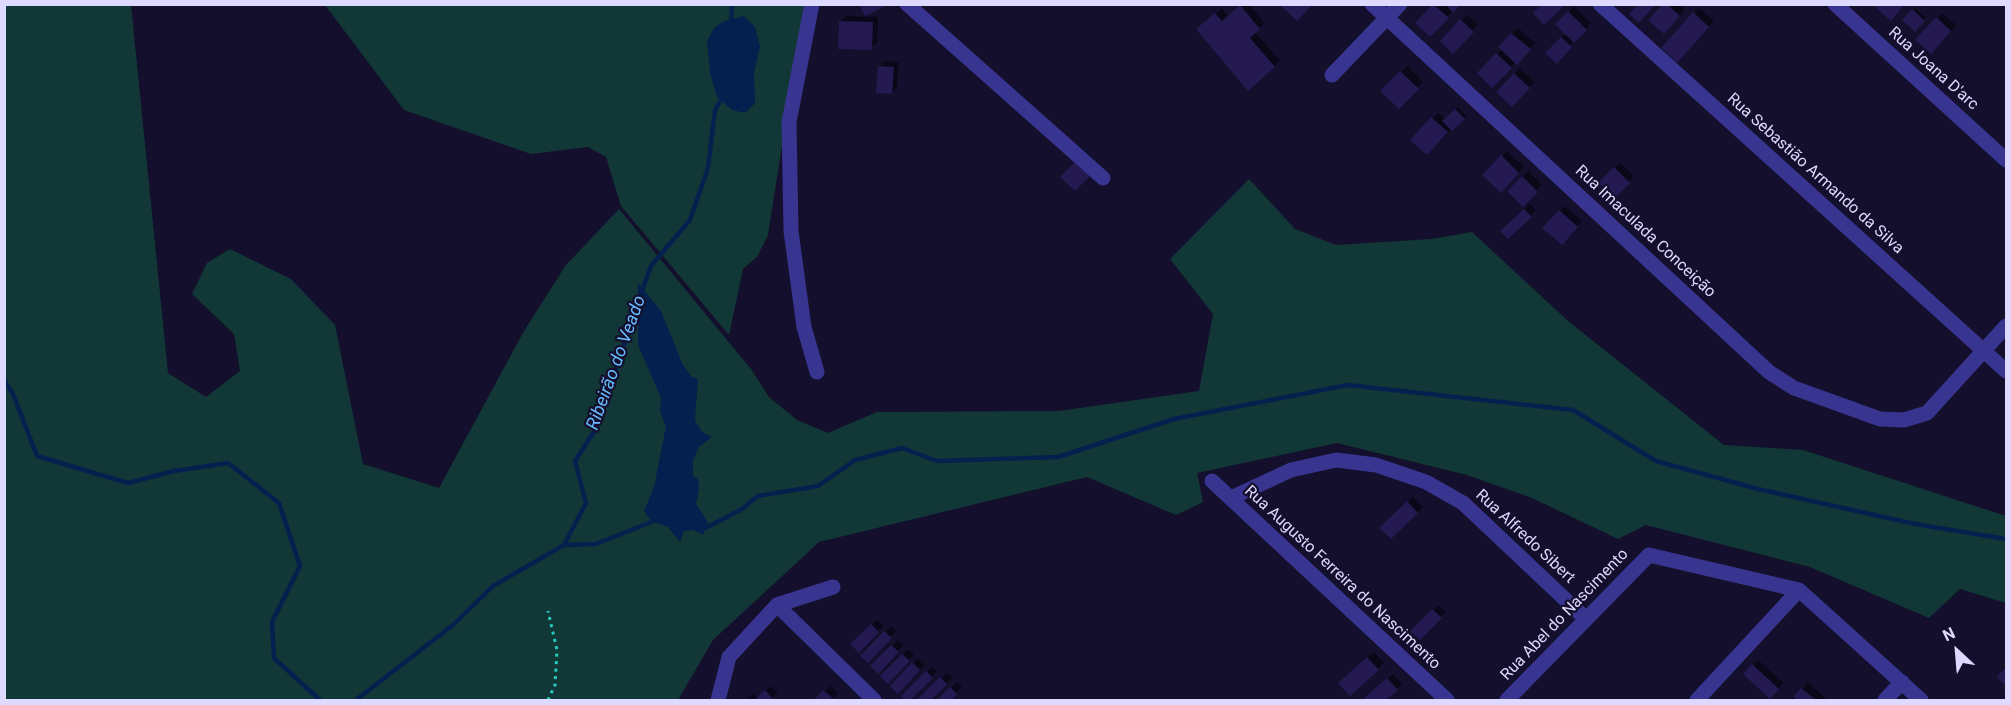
<!DOCTYPE html>
<meta charset="utf-8">
<style>
body{margin:0}
#map{position:relative;width:2011px;height:705px;overflow:hidden;background:#140f2d;font-family:Roboto,sans-serif}
canvas{display:block}
.frame{position:absolute;inset:0;border:6px solid #dedaff;pointer-events:none}
.north{position:absolute;left:1927px;top:621px;width:60px;height:60px;-webkit-text-stroke:4px #140f2d;paint-order:stroke;rotate:334deg;font-size:16px;font-weight:700;line-height:24px;text-align:center;color:#dedaff}
.north::after{content:'';display:block;margin:auto;width:21px;height:27px;background:#dedaff;clip-path:polygon(50% 0,100% 100%,50% 72%,0 100%)}
</style>
<div id="map">
<canvas width="2011" height="705"></canvas>
<div class="frame"></div>
<div class="north">N</div>
</div>
<script>
const ctx = document.querySelector('canvas').getContext('2d');
ctx.lineJoin = 'round';
function fillPath(path, color) {
  ctx.fillStyle = color;
  ctx.fill(path, 'evenodd');
}
function toPath(rows) {
  const path = new Path2D();
  for (const r of rows) {
    path.moveTo(r[0], r[1]);
    for (let i = 2; i < r.length; i += 2) path.lineTo(r[i], r[i + 1]);
  }
  return path;
}
function strokePath(path, color, width, dash) {
  ctx.strokeStyle = color;
  ctx.lineWidth = width;
  ctx.lineCap = dash ? 'butt' : 'round';
  ctx.setLineDash(dash || []);
  ctx.stroke(path);
}
function drawText(font, color, halo, rows, align = 'center') {
  ctx.font = font + ' Roboto,sans-serif';
  ctx.lineWidth = 4.5;
  ctx.setLineDash([]);
  ctx.textBaseline = 'middle';
  ctx.strokeStyle = halo;
  ctx.fillStyle = color;
  for (const [text, x, y, turn = 0] of rows) {
    ctx.save();
    ctx.translate(x, y);
    ctx.rotate((+turn || 0) * Math.PI / 180);
    ctx.textAlign = isNaN(turn) ? turn : align;
    if (halo) ctx.strokeText(text, 0, 0);
    ctx.fillText(text, 0, 0);
    ctx.restore();
  }
}
const green = toPath([
 [4,5,131,5,168,373,206,397,240,371,234,334,192,294,207,263,230,249,291,279,335,325,363,464,439,488,524,331,566,265,619,209,751,369,769,397,797,420,828,433,877,412,1059,411,1199,391,1213,314,1170,259,1249,179,1295,229,1336,245,1431,239,1472,232,1568,321,1724,445,1803,450,2006,516,2006,603,1960,589,1929,618,1810,567,1646,525,1618,539,1532,498,1467,475,1337,443,1197,473,1203,502,1176,515,1087,477,819,542,713,640,678,700,5,700],
 [325,5,804,5,768,235,757,257,743,269,729,335,621,206,606,157,588,147,531,154,404,110]
]);
const water = toPath([
 [744,16,755,27,760,46,754,73,755,103,745,113,732,110,717,97,710,73,707,41,714,28,724,21],
 [638,283,661,311,683,365,692,377,698,379,695,420,702,432,712,437,699,447,693,460,693,476,698,479,699,488,696,504,708,522,703,535,693,530,684,531,680,542,668,527,651,521,644,511,654,487,666,426,660,412,661,398,638,345]
]);
const shadow = toPath([
 [1242,4,1249,4,1264,23,1255,32,1280,61,1248,89,1203,24,1222,8,1228,16],
 [1435,4,1459,4,1430,35,1417,23],
 [1664,4,1679,4,1685,10,1664,32,1650,20],
 [1574,6,1591,23,1556,61,1547,53,1567,33,1557,24],
 [1699,8,1714,21,1683,55,1694,13],
 [1915,8,1926,18,1915,30,1904,20],
 [1942,13,1956,25,1936,47,1937,18],
 [1467,15,1478,25,1453,52,1442,41],
 [846,16,878,17,877,43,871,48,840,22],
 [1518,28,1535,43,1492,86,1479,73,1502,49,1500,47],
 [885,61,899,62,897,87,892,93,879,67],
 [1407,66,1423,82,1399,107,1382,91],
 [1520,68,1535,82,1512,105,1498,92],
 [1458,107,1466,116,1427,153,1413,140,1438,113,1445,119],
 [1507,151,1524,167,1501,191,1484,175],
 [1620,163,1634,176,1614,197,1600,183],
 [1528,171,1542,185,1523,205,1509,191],
 [1530,204,1536,210,1508,237,1502,231],
 [1565,206,1582,221,1567,238,1560,211],
 [1413,497,1423,507,1391,537,1381,528],
 [1438,605,1446,612,1420,638,1412,631],
 [877,619,883,626,859,651,852,644],
 [891,626,896,631,868,661,862,656],
 [898,640,903,646,878,672,872,666],
 [908,649,914,655,888,681,882,676],
 [1374,652,1384,663,1351,694,1340,683],
 [918,658,925,664,898,692,892,686],
 [1758,660,1784,683,1770,697,1745,674],
 [932,667,937,671,907,700,903,696],
 [947,673,952,678,929,700,919,700],
 [1393,674,1402,684,1384,700,1364,700],
 [957,682,962,687,949,700,939,700],
 [1808,683,1828,700,1791,700],
 [771,686,778,693,770,700,746,700,753,693,758,698],
 [830,686,838,693,832,700,816,700]
]);
const stream = toPath([
 [731,23,732,4],
 [641,294,651,266,690,220,708,168,715,110,723,96],
 [4,380,13,394,37,456,128,483,174,471,228,463,279,503,300,566,272,622,274,658,320,700],
 [701,527,706,528,742,509,758,496,818,486,855,460,902,448,937,461,1058,457,1174,419,1348,385,1573,410,1656,461,1758,489,1915,524,2006,539],
 [564,545,596,544,654,521],
 [356,700,453,625,493,586,564,545,586,503,575,461,597,427,638,302]
]);
const building = toPath([
 [859,4,889,4,865,16],
 [1279,4,1313,4,1297,21],
 [1433,4,1449,18,1430,37,1415,23],
 [1445,4,1461,4,1453,13],
 [1542,4,1560,4,1563,7,1544,25,1533,13],
 [1638,4,1656,4,1639,23,1629,14],
 [1872,4,1905,4,1891,21],
 [1240,5,1260,29,1250,38,1275,67,1248,91,1196,29,1215,13,1222,21],
 [1662,5,1668,5,1680,16,1664,34,1648,20],
 [1912,9,1925,21,1915,32,1902,20],
 [1568,11,1587,30,1574,43,1555,24],
 [1693,12,1709,27,1677,63,1661,48],
 [1936,17,1951,31,1931,54,1915,40],
 [1460,19,1474,32,1453,54,1440,41],
 [839,21,873,22,872,50,838,49],
 [1511,33,1531,49,1517,65,1498,47],
 [1561,37,1572,47,1557,64,1545,53],
 [1496,53,1512,68,1492,88,1477,73],
 [878,66,894,67,892,94,876,93],
 [1400,71,1419,89,1399,109,1380,91],
 [1514,73,1530,88,1512,107,1496,92],
 [1455,109,1465,119,1452,131,1442,121],
 [1431,117,1448,132,1427,155,1410,140],
 [1501,155,1519,173,1501,193,1482,175],
 [1076,161,1091,175,1075,191,1060,177],
 [1614,167,1630,183,1614,199,1598,183],
 [1522,176,1538,192,1523,207,1507,191],
 [1524,209,1532,217,1508,239,1500,231],
 [1559,210,1578,227,1562,245,1542,228],
 [1407,501,1418,513,1391,539,1379,528],
 [1432,609,1442,618,1420,640,1410,631],
 [871,624,879,632,859,653,850,644],
 [884,631,892,638,868,663,860,656],
 [891,645,899,652,878,674,870,666],
 [902,654,910,661,888,684,880,676],
 [1367,657,1379,670,1350,696,1338,683],
 [912,662,920,670,898,694,890,686],
 [1752,664,1779,689,1770,699,1743,674],
 [2006,667,2006,686,1997,677],
 [926,671,933,678,910,700,905,700,901,696],
 [940,677,947,684,931,700,917,700],
 [1387,678,1398,690,1386,700,1362,700],
 [950,687,957,694,951,700,937,700],
 [1801,688,1816,700,1797,700,1793,697],
 [765,690,774,700,754,700],
 [823,690,835,700,814,700]
]);
const path = toPath([
 [548,700,555,685,557,650,548,611]
]);
const street = toPath([
 [812,4,789,122,791,231,804,327,817,372],
 [907,4,1103,178],
 [1372,4,1769,372,1794,388,1880,419,1904,420,1927,413,2006,326],
 [1600,4,2006,371],
 [1835,4,2006,160],
 [1332,75,1400,4],
 [1212,481,1447,700],
 [1231,498,1291,470,1336,460,1376,465,1426,482,1463,503,1586,619],
 [777,605,874,700],
 [718,700,729,657,777,605,833,587],
 [1507,700,1649,555,1799,590,1921,700],
 [1697,700,1799,590],
 [1885,700,1902,682]
]);
const streetNames = [
 ["Rua Joana D'arc",1933,69,42],
 ["Rua Sebastião Armando da Silva",1815,174,42],
 ["Rua Imaculada Conceição",1645,232,43],
 ["Rua Alfredo Sibert",1525,537,43],
 ["Rua Augusto Ferreira do Nascimento",1342,578,43],
 ["Rua Abel do Nascimento",1565,615,-46]
];
const waterNames = [
 ["Ribeirão do Veado",617,363,-70]
];
fillPath(green, '#113836');
fillPath(water, '#05204f');
fillPath(shadow, '#0007');
strokePath(stream, '#05204f', 4.5);
fillPath(building, '#241950');
strokePath(path, '#24cabf', 3, [3, 4.5]);
strokePath(street, '#383590', 15);
drawText('16px', '#dedaff', '#140f2d', streetNames);
drawText('italic 18px', '#68baff', '#140f2d', waterNames);
</script>
